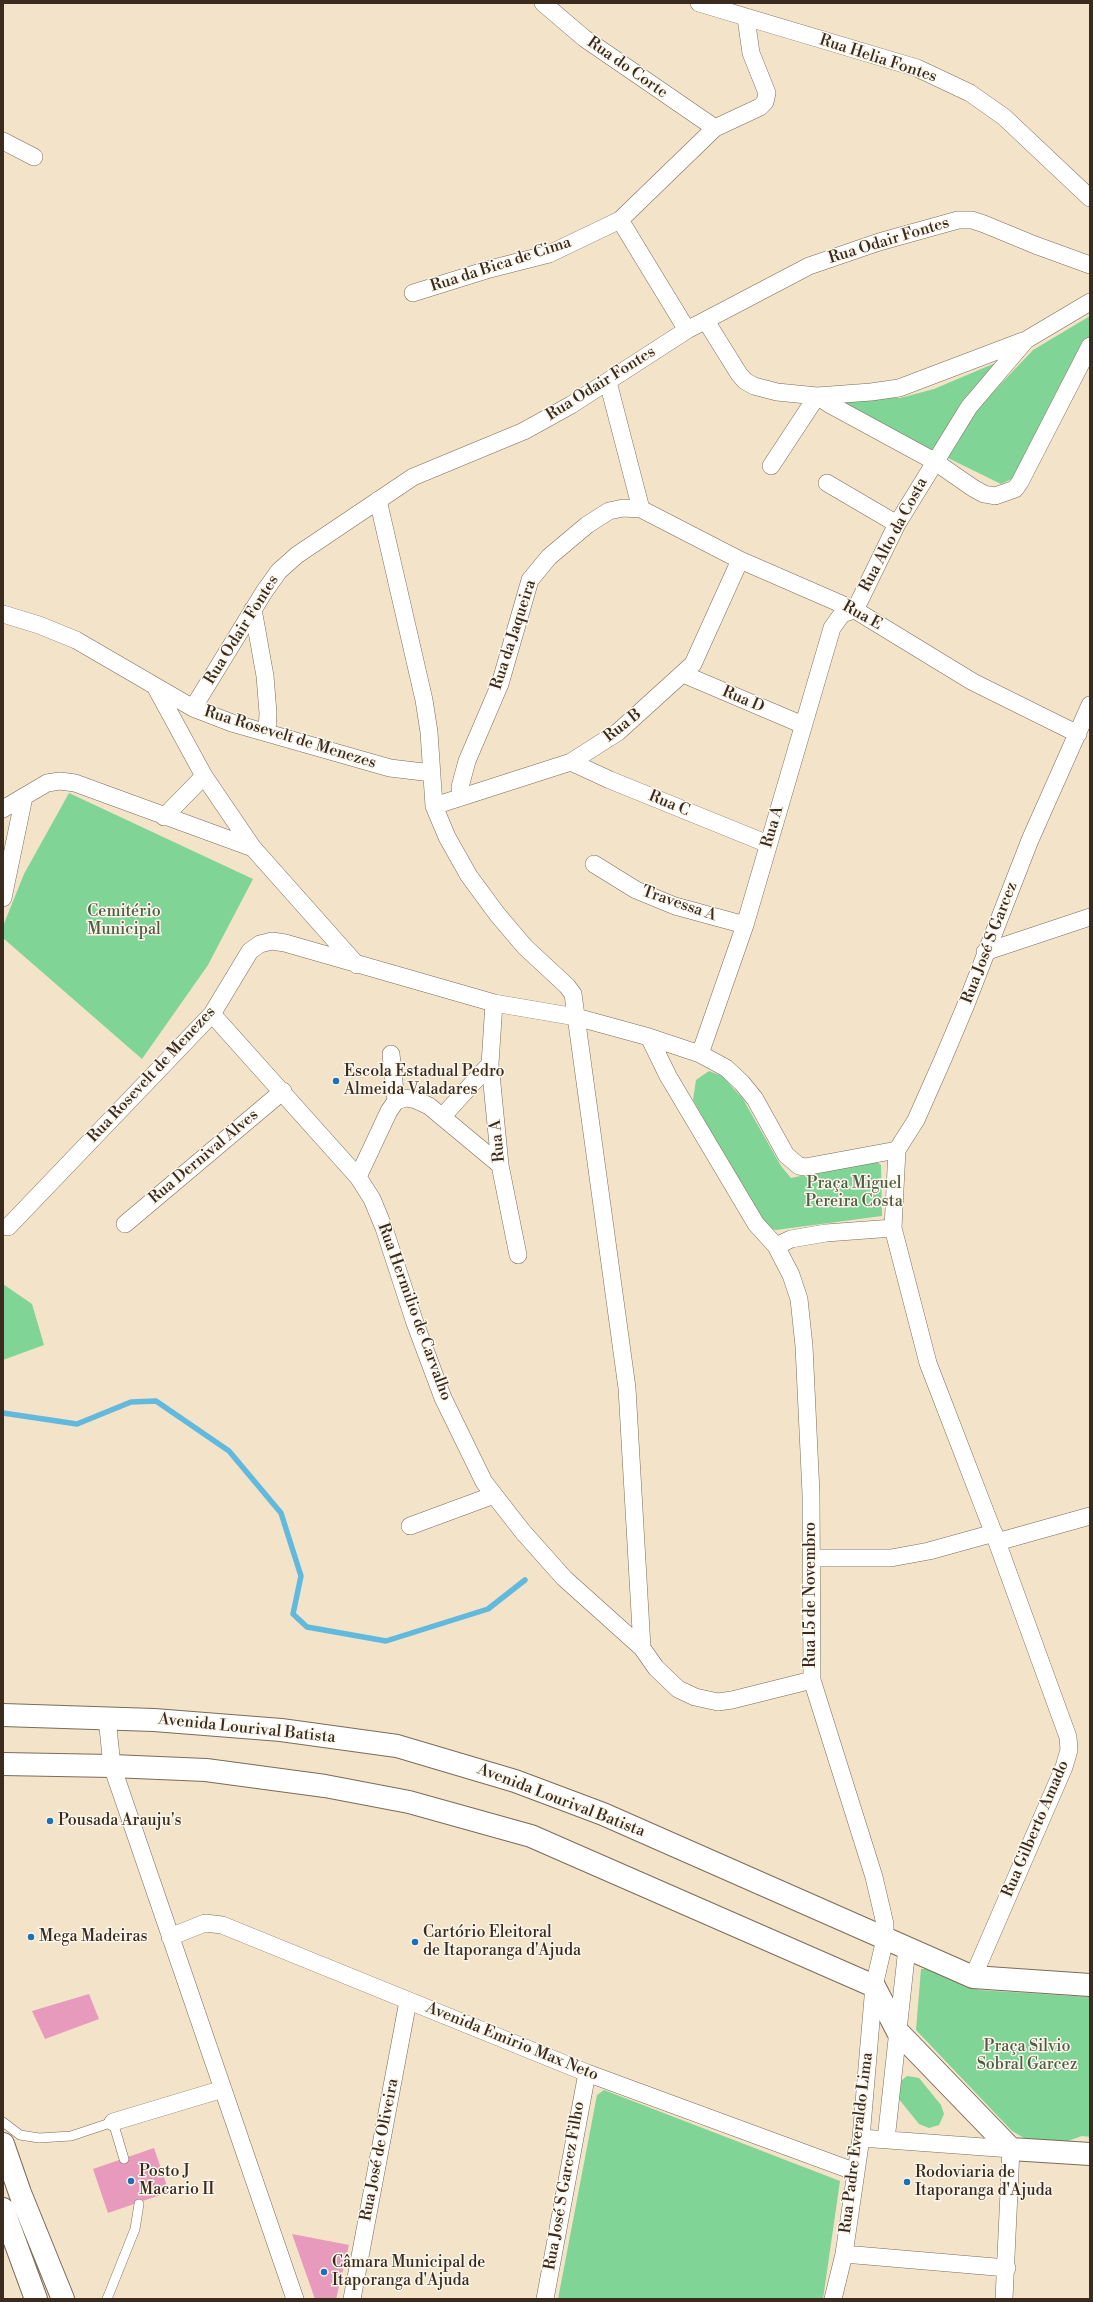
<!DOCTYPE html>
<meta charset="utf-8">
<style>
body{margin:0}
#map{position:relative;width:1093px;height:2302px;overflow:hidden;background:#f3e3c8;font-family:"Libre Bodoni",serif}
canvas{display:block}
.frame{position:absolute;inset:0;border:4px solid #3b2a1e;pointer-events:none}
</style>
<div id="map">
<canvas width="1093" height="2302"></canvas>
<div class="frame"></div>
</div>
<script>
const ctx = document.querySelector('canvas').getContext('2d');
ctx.lineJoin = 'round';
function fillPath(path, color) {
  ctx.fillStyle = color;
  ctx.fill(path, 'evenodd');
}
function toPath(rows) {
  const path = new Path2D();
  for (const r of rows) {
    path.moveTo(r[0], r[1]);
    for (let i = 2; i < r.length; i += 2) path.lineTo(r[i], r[i + 1]);
  }
  return path;
}
function strokePath(path, color, width, dash) {
  ctx.strokeStyle = color;
  ctx.lineWidth = width;
  ctx.lineCap = dash ? 'butt' : 'round';
  ctx.setLineDash(dash || []);
  ctx.stroke(path);
}
function drawText(font, color, halo, rows, align = 'center') {
  ctx.font = font + ' "Libre Bodoni",serif';
  ctx.lineWidth = 3;
  ctx.setLineDash([]);
  ctx.textBaseline = 'middle';
  ctx.strokeStyle = halo;
  ctx.fillStyle = color;
  for (const [text, x, y, turn = 0] of rows) {
    ctx.save();
    ctx.translate(x, y);
    ctx.rotate((+turn || 0) * Math.PI / 180);
    ctx.textAlign = isNaN(turn) ? turn : align;
    if (halo) ctx.strokeText(text, 0, 0);
    ctx.fillText(text, 0, 0);
    ctx.restore();
  }
}
const green = toPath([
 [1090,316,1090,336,1016,477,1001,484,948,458,978,408,1033,350],
 [1000,361,961,403,933,451,831,403,860,397,900,398,934,389],
 [69,793,253,879,208,965,142,1059,3,938,3,926,24,874],
 [709,1071,722,1076,743,1099,781,1166,791,1178,875,1161,881,1165,882,1216,776,1230,765,1228,693,1100,696,1080],
 [3,1284,32,1304,44,1345,3,1360],
 [921,1969,932,1969,979,1990,1090,1997,1090,2137,1082,2136,1065,2142,1026,2139,1012,2131,916,2030],
 [907,2076,919,2078,941,2105,944,2114,939,2125,929,2128,919,2124,898,2098,896,2085],
 [604,2090,840,2181,823,2299,558,2299,597,2095]
]);
const stream = toPath([
 [3,1413,77,1424,131,1402,156,1401,229,1451,281,1513,301,1576,293,1614,307,1627,386,1641,488,1609,525,1580]
]);
const building = toPath([
 [89,1994,99,2019,45,2039,32,2011],
 [154,2148,169,2192,108,2213,93,2169],
 [292,2234,349,2245,336,2299,315,2299]
]);
const service = toPath([
 [3,2122,20,2135,39,2138,71,2136,113,2122,124,2159],
 [107,2299,135,2229,139,2204]
]);
const minor = toPath([
 [543,3,584,38,715,128],
 [699,3,917,68,970,93,1004,117,1090,198],
 [3,141,34,157],
 [620,220,687,330],
 [413,293,490,269,549,254,620,220,715,128,760,107,765,102,767,93,751,53,746,18],
 [706,321,739,374,745,381,754,386,777,392,817,396,871,392,899,388,1023,341],
 [608,382,641,509],
 [817,396,829,404,934,461,973,488,984,494,995,496,1015,489,1020,482,1090,346],
 [771,466,817,396],
 [827,483,897,524],
 [378,500,424,700,429,732,434,806,447,837,469,876,497,914,525,947,567,986,573,994,627,1388,642,1648],
 [253,609,265,676,268,713,267,733],
 [3,614,39,625,76,640,193,708,232,723,390,768,432,773],
 [683,674,803,725],
 [156,688,204,776,253,848,357,965],
 [193,708,264,592,279,571,297,555,413,477,524,431,571,405,687,330,809,266,879,242,958,220,972,220,984,224,1035,245,1090,265],
 [571,762,610,780,768,844],
 [461,797,460,787,467,761,500,684,530,580,549,557,587,525,609,511,623,508,641,509,740,560,855,610,973,682,1078,734],
 [434,806,571,762,618,732,693,664,740,560],
 [3,809,47,783,60,781,75,783,253,848],
 [164,817,204,776],
 [594,864,636,890,675,906,745,925],
 [3,898,24,797],
 [985,952,1090,917],
 [494,1003,490,1064,500,1165,518,1255],
 [212,1014,358,1177,372,1199,384,1228,415,1323,443,1398,484,1482,523,1532,564,1578,642,1648,656,1668,678,1689,695,1697,718,1702,732,1700,812,1680],
 [649,1037,668,1076,756,1224,776,1246,791,1275,799,1299,804,1346,811,1494,812,1680,874,1877,885,1924,885,1939,874,1986,861,2138,844,2254,833,2299],
 [391,1054,396,1101],
 [700,1054,745,925,832,628,842,614,855,610,897,524,969,407,1026,340,1090,302],
 [442,1117,490,1064],
 [358,1177,389,1111,396,1101,406,1098,416,1100,429,1106,500,1165],
 [125,1224,283,1091],
 [8,1227,212,1014,250,951,260,944,272,941,285,943,494,1003,576,1017,649,1037,700,1054,726,1068,742,1083,755,1099,786,1155,799,1166,805,1167,897,1150],
 [776,1246,791,1239,826,1233,893,1228],
 [410,1526,494,1495],
 [997,1542,1090,1516],
 [812,1558,891,1558,929,1551,994,1533],
 [107,1718,112,1766,295,2299],
 [170,1937,205,1923,222,1925,587,2073,856,2172],
 [973,1977,1064,1767,1069,1750,1068,1737,997,1542,928,1363,893,1228,897,1150,916,1120,943,1059,965,1007,1030,840,1090,705],
 [113,2122,223,2089],
 [861,2138,1011,2149,1004,2299],
 [886,2140,907,1948],
 [844,2254,1007,2268],
 [352,2299,408,2001],
 [545,2299,587,2073]
]);
const secondary = toPath([
 [3,1715,154,1720,281,1730,397,1746,515,1781,603,1814,973,1977,1090,1985],
 [3,1764,112,1766,206,1770,325,1786,409,1802,531,1836,874,1986,898,2032,1011,2149,1090,2154]
]);
const trunk = toPath([
 [3,2144,20,2193,63,2299],
 [3,2209,36,2299]
]);
const markers = [
 [336,1081,4,"#1f6fb2"],
 [50,1821,4,"#1f6fb2"],
 [31,1937,4,"#1f6fb2"],
 [415,1942,4,"#1f6fb2"],
 [131,2181,4,"#1f6fb2"],
 [907,2182,4,"#1f6fb2"],
 [324,2272,4,"#1f6fb2"]
];
const streetNames = [
 ["Rua Helia Fontes",878,59,18],
 ["Rua do Corte",627,68,35],
 ["Rua Odair Fontes",889,241,-17],
 ["Rua da Bica de Cima",501,265,-18],
 ["Rua Odair Fontes",601,384,-32],
 ["Rua Alto da Costa",894,535,-62],
 ["Rua E",862,616,29],
 ["Rua Odair Fontes",242,630,-58],
 ["Rua da Jaqueira",514,635,-72],
 ["Rua D",743,700,23],
 ["Rua B",623,726,-38],
 ["Rua Rosevelt de Menezes",290,738,17],
 ["Rua C",669,804,22],
 ["Rua A",773,827,-74],
 ["Travessa A",679,904,19],
 ["Rua José S Garcez",990,943,-69],
 ["Rua Rosevelt de Menezes",152,1075,-47],
 ["Rua A",498,1141,-96],
 ["Rua Dernival Alves",204,1157,-40],
 ["Rua Hermilio de Carvalho",414,1312,70],
 ["Rua 15 de Novembro",811,1595,-90],
 ["Avenida Lourival Batista",247,1729,6],
 ["Avenida Lourival Batista",561,1801,21],
 ["Rua Gilberto Amado",1036,1829,-67],
 ["Avenida Emirio Max Neto",512,2042,22],
 ["Rua Padre Everaldo Lima",857,2143,-83],
 ["Rua José de Oliveira",380,2150,-79],
 ["Rua José S Garcez Filho",565,2186,-80]
];
const parkNames = [
 ["Cemitério",124,912],
 ["Municipal",124,930],
 ["Praça Miguel",854,1184],
 ["Pereira Costa",854,1202],
 ["Praça Silvio",1027,2047],
 ["Sobral Garcez",1027,2065]
];
const poiNames = [
 ["Escola Estadual Pedro",344,1072],
 ["Almeida Valadares",344,1090],
 ["Pousada Arauju's",58,1821],
 ["Cartório Eleitoral",423,1933],
 ["de Itaporanga d'Ajuda",423,1951],
 ["Mega Madeiras",39,1937],
 ["Posto J",139,2172],
 ["Macario II",139,2190],
 ["Rodoviaria de",915,2173],
 ["Itaporanga d'Ajuda",915,2191],
 ["Câmara Municipal de",332,2263],
 ["Itaporanga d'Ajuda",332,2281]
];
fillPath(green, '#80d496');
strokePath(stream, '#61bade', 5.5);
fillPath(building, '#e89abd');
strokePath(service, '#7b6b5a', 10);
strokePath(minor, '#7b6b5a', 18);
strokePath(secondary, '#7b6b5a', 24);
strokePath(trunk, '#7b6b5a', 24);
strokePath(service, '#fff', 9);
strokePath(minor, '#fff', 17);
strokePath(secondary, '#fff', 22);
strokePath(trunk, '#fff', 22);
for (const [x, y, r, color] of markers) {
  const dot = new Path2D();
  dot.arc(x, y, r, 0, 2 * Math.PI);
  ctx.fillStyle = color;
  ctx.fill(dot);
  strokePath(dot, '#fbf7ec', 1.5);
}
drawText('16px', '#3b2a1e', '#fbf7ec', streetNames);
drawText('16px', '#505d42', '#fbf7ec', parkNames);
drawText('16px', '#3b2a1e', '#fbf7ec', poiNames, 'left');
</script>
